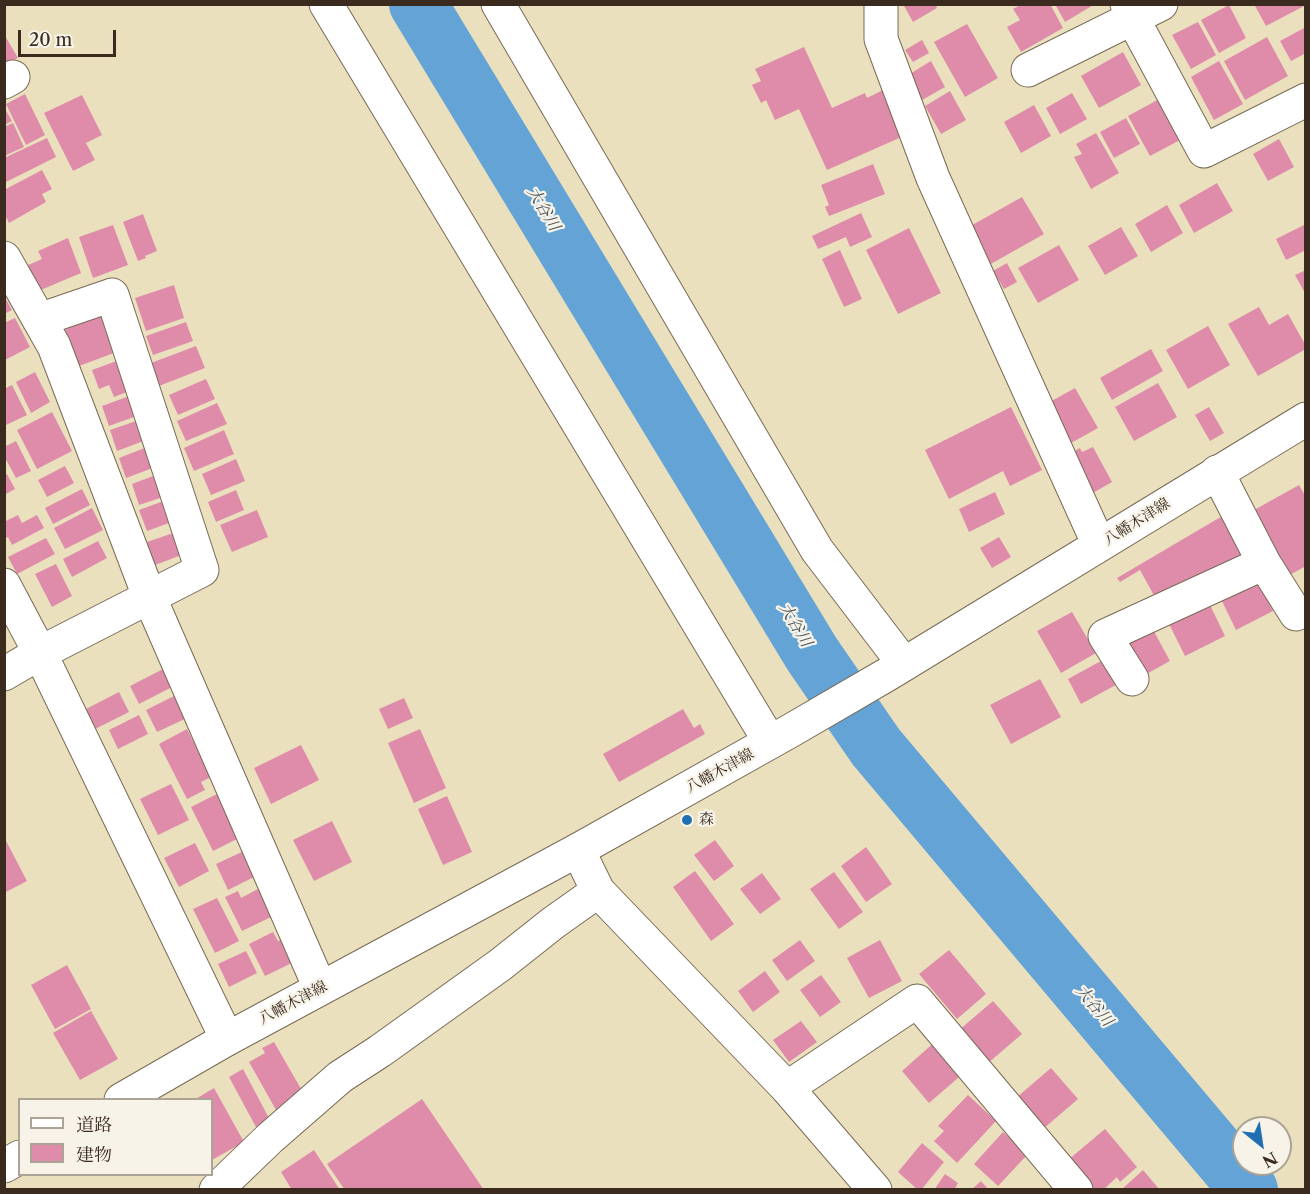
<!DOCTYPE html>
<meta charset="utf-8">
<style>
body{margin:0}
#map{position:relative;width:1310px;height:1194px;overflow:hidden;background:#eae0bd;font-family:"Libre Caslon Text","Noto Serif JP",serif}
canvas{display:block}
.frame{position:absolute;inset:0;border:6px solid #3b2a1e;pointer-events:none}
.legend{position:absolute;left:18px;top:1098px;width:195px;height:78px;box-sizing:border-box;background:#f7f3e8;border:2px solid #aca397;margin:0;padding:8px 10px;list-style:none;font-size:18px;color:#3b2a1e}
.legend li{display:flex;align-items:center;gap:12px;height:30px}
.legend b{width:30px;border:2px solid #aca397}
.north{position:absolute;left:1232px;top:1116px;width:60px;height:60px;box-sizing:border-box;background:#f7f3e8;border:2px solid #aca397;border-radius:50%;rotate:150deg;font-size:16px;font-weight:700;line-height:24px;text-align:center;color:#3b2a1e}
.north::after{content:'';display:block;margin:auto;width:21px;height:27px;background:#1f6fb2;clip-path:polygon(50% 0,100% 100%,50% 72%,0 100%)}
.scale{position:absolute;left:18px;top:30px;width:98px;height:27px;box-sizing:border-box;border:3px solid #3b2a1e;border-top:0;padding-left:8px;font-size:18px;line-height:21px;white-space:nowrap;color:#3b2a1e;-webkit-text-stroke:4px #f7f3e8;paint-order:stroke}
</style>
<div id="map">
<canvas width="1310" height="1194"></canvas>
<div class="frame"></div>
<ul class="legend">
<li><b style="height:8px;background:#fff"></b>道路</li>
<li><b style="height:16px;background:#df8cab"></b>建物</li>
</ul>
<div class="north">N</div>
<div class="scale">20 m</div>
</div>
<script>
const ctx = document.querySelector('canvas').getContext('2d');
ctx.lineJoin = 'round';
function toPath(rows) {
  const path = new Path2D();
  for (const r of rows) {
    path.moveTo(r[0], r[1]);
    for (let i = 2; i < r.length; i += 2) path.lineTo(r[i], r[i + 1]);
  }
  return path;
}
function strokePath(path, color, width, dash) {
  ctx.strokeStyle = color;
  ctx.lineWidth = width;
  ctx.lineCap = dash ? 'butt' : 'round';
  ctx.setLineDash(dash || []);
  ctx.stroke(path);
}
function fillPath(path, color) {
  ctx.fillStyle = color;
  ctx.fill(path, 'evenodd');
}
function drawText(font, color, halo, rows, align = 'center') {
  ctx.font = font + ' "Libre Caslon Text","Noto Serif JP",serif';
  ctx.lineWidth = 4.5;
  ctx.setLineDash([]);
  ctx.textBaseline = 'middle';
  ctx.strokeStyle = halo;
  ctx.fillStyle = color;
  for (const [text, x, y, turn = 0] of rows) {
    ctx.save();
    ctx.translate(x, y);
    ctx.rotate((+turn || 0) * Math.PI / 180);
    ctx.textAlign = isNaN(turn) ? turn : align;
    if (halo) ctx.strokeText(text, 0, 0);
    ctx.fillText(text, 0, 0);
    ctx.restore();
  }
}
const river = toPath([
 [418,4,812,654,876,747,1249,1190]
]);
const building = toPath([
 [903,4,935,4,937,8,913,22],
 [1022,4,1050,4,1063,28,1021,52,1007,27,1020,20,1013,9],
 [1055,4,1095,4,1065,22],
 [1254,4,1306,4,1306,5,1266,26],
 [1229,5,1246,38,1219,53,1201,20],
 [1198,22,1216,55,1191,69,1172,35],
 [967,24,998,78,965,97,934,42],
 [1306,27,1306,53,1291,61,1280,41],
 [4,34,18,58,4,65],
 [1267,37,1288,76,1245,100,1224,61],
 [922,40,929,53,913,62,905,50],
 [804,47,832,108,865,93,867,98,885,89,906,135,827,170,799,109,775,120,766,100,761,103,752,85,761,81,755,69],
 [1123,52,1141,85,1099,108,1081,76],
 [931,61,945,87,922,100,908,75],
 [1219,61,1243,104,1214,120,1191,77],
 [950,91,966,120,941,134,925,106],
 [1072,93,1087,119,1060,134,1046,108],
 [25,94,45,135,26,145,6,104],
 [82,95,102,135,86,143,95,160,73,171,44,113],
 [1161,98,1182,139,1150,156,1128,116],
 [1034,105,1051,136,1021,153,1004,122],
 [4,107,12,121,4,125],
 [1126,118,1140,144,1114,158,1100,132],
 [13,123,24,147,4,156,4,127],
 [1096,133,1119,173,1091,189,1074,157,1082,154,1076,144],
 [47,138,56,157,4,183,4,158],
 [1279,139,1294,167,1268,181,1253,154],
 [873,164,885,194,829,216,825,207,829,205,821,185],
 [42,170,52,189,42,194,46,202,9,223,4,213,4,190],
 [1217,183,1233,211,1194,233,1179,205],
 [1022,197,1044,234,989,265,967,228],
 [1167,205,1183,233,1151,252,1135,224],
 [861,213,872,237,850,247,846,237,818,249,812,236],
 [143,214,157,251,145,256,146,258,138,261,123,222],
 [1306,224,1306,250,1286,260,1276,239],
 [113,225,128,265,93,278,79,237],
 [1121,227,1138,256,1105,275,1088,246],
 [909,228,941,293,898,314,866,250],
 [68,238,81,273,36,292,26,266,42,259,38,251],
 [1059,245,1079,280,1038,303,1018,268],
 [840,250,862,299,844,307,822,259],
 [1007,263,1017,282,1004,289,993,271],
 [1306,270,1306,295,1295,275],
 [174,285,184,318,146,331,135,298],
 [4,296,12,310,4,314],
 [1259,307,1269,325,1288,314,1306,346,1306,349,1258,376,1228,324],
 [108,313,122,350,79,366,65,329],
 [15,318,30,347,5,360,4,323],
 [186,322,193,341,153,355,146,336],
 [1208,326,1230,365,1188,389,1166,350],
 [196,346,205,368,159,386,151,363],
 [1151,349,1163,371,1112,400,1100,378],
 [125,358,137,388,114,397,109,385,99,389,92,370],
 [35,372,50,402,31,413,16,382],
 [206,379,215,399,178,415,169,395],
 [1158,383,1177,417,1134,441,1115,407],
 [12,385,27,415,6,425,4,422,4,389],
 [1075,388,1098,428,1071,443,1048,403],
 [135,394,142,414,109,426,102,406],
 [217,403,227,424,186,441,177,421],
 [1011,407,1042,470,1010,486,1003,471,949,499,925,450],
 [1209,407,1224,433,1210,441,1195,415],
 [52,412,72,451,37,469,17,430],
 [142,419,149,439,117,451,110,430],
 [224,430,234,454,194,471,184,448],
 [16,441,31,471,16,478,4,456,4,447],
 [150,446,158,466,126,478,119,458],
 [1093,447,1112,482,1091,494,1069,454,1080,448,1082,452],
 [236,459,245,481,211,495,202,474],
 [65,466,74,483,47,497,38,480],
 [161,473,169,495,139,505,132,484],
 [7,474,15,489,4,495,4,476],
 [1299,485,1306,497,1306,566,1286,577,1259,528,1263,525,1254,510],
 [82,489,90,505,53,524,45,508],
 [236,490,244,510,216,522,208,502],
 [995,492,1005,514,969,532,959,509],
 [169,499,177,520,147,531,139,510],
 [92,508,103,530,65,549,54,528],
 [257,510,268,537,232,552,220,525],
 [18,515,22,523,37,515,44,528,12,545,8,537,4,539,4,522],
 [1224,515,1250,559,1157,601,1140,570,1120,582,1117,578],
 [179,531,187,553,155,565,147,542],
 [999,537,1011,557,992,568,980,548],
 [46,538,55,554,17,574,8,557],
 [98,541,107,558,72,577,63,559],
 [56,564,72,596,52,607,35,574],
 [1257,579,1273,611,1236,630,1220,597],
 [1209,603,1225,636,1185,656,1169,624],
 [1072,612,1096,653,1061,673,1037,631],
 [1150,624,1170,661,1141,677,1120,640],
 [1110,656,1123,681,1081,704,1068,679],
 [165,668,174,686,139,704,130,686],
 [1040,679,1061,717,1011,744,990,705],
 [119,692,129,712,95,729,86,709],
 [176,695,187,718,157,732,146,710],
 [404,698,413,718,388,729,379,709],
 [683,709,694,728,700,724,705,734,619,782,603,754],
 [139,715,148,734,118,749,109,730],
 [187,729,211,777,201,782,205,790,187,799,159,744],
 [420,729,446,788,414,803,388,743],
 [301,745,319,780,271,804,254,768],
 [171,784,189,820,158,835,140,799],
 [219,793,241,837,213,851,191,807],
 [447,796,472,852,443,865,418,809],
 [332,821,352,862,314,881,293,840],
 [4,837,27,881,4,893],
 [715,840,734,866,714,881,694,855],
 [195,843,209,871,179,887,164,858],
 [866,847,892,884,866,902,841,866],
 [246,850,258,875,228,890,216,864],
 [695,871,734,924,711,941,673,887],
 [834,872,863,912,839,929,810,889],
 [762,873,781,899,760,914,740,889],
 [258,889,271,917,242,931,225,897,238,891,241,898],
 [217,898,239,941,215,953,193,909],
 [273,932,278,941,284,938,296,961,265,976,249,944],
 [800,940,815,961,787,981,772,960],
 [880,940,902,981,869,998,847,958],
 [949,950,986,994,957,1019,919,974],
 [246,951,257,973,229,987,218,964],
 [67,965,91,1009,55,1029,31,985],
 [765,971,780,992,753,1012,738,991],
 [821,975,841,1002,820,1017,800,990],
 [993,1001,1022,1034,987,1064,958,1031],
 [91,1011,118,1059,80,1080,53,1033],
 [801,1021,817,1042,789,1062,773,1040],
 [937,1040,965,1072,929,1103,902,1071],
 [274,1042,304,1094,276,1110,249,1062,265,1053,262,1048],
 [1051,1068,1078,1099,1043,1129,1016,1098],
 [243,1069,271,1122,257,1129,229,1077],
 [214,1088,244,1142,212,1160,212,1100,194,1100],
 [968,1095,996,1121,957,1163,934,1141,944,1131,938,1126],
 [422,1099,484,1190,345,1190,327,1164],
 [1105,1129,1137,1167,1120,1182,1117,1177,1103,1190,1093,1190,1068,1160],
 [1003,1132,1028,1154,998,1186,974,1164],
 [922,1143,944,1162,921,1190,918,1190,898,1172],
 [314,1150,340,1190,292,1190,281,1172],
 [1143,1170,1160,1190,1121,1190],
 [945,1174,958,1183,954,1190,934,1190],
 [981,1181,989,1190,971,1190]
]);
const minor = toPath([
 [326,4,770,742],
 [498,4,817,550,904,664],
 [881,4,881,39,933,178,1099,545],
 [1127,4,1133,19,1204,151,1306,100],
 [1028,70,1161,4],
 [4,82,13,77],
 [4,258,54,346,149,596,320,988],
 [1217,472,1264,563,1296,614],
 [4,585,40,653,227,1039],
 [4,674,40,653,202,570,112,295,39,320],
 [1132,679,1105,636,1264,563],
 [578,850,598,891,787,1088,875,1190],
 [787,1088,917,1001,1076,1190],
 [216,1190,270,1138,340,1077,380,1051,500,965,553,923,598,891]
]);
const primary = toPath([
 [121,1100,227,1039,578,850,790,731,888,674,1306,419],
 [4,1166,20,1157]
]);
const markers = [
 [687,820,6,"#1f6fb2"]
];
const streetNames = [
 ["八幡木津線",1137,522,-32],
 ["八幡木津線",720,771,-29],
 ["八幡木津線",293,1003,-28]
];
const poiNames = [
 ["森",699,820]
];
const waterNames = [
 ["大谷川",543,209,59],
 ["大谷川",795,625,59],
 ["大谷川",1094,1006,50]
];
strokePath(river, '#63a3d6', 58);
fillPath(building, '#df8cab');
strokePath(minor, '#786a56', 35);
strokePath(primary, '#786a56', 35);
strokePath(minor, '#fff', 33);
strokePath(primary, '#fff', 33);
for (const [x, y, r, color] of markers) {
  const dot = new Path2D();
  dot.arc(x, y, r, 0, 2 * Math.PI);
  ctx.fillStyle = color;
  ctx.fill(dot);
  strokePath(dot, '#f7f3e8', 2);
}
drawText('15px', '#3b2a1e', '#f7f3e8', streetNames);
drawText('15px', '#3b2a1e', '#f7f3e8', poiNames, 'left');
drawText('italic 16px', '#49545e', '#f7f3e8', waterNames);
</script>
